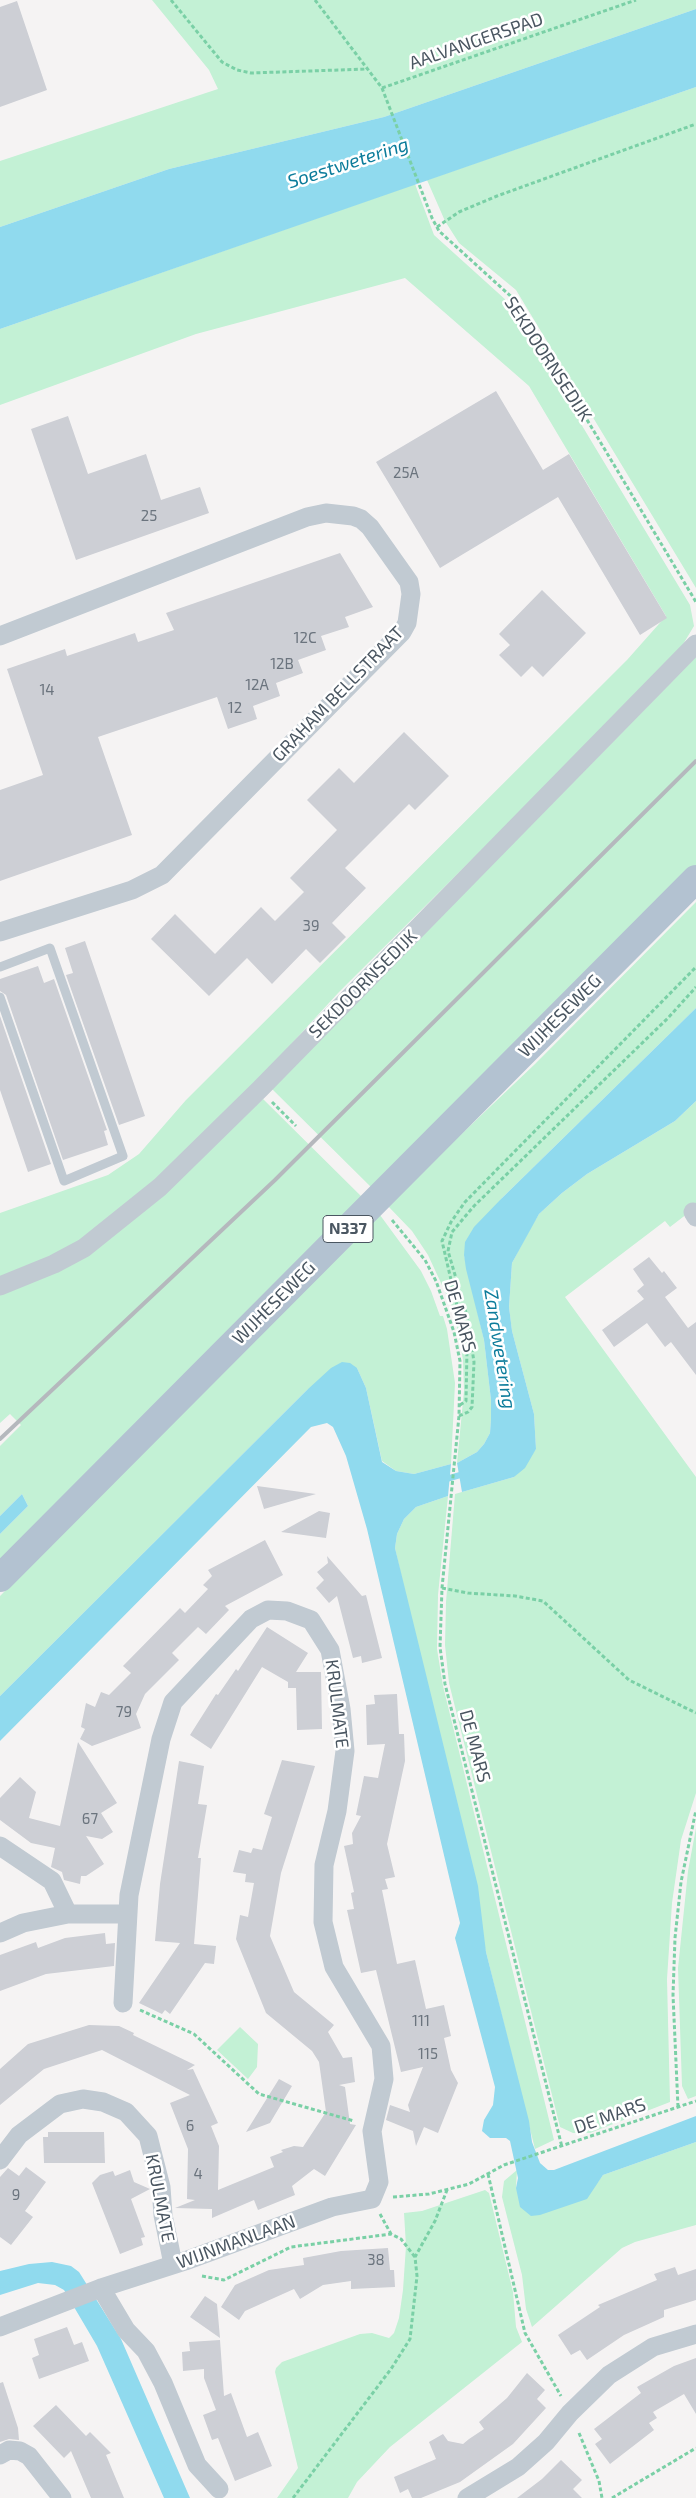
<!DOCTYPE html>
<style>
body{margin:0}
canvas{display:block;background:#f5f3f3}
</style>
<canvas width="696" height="2498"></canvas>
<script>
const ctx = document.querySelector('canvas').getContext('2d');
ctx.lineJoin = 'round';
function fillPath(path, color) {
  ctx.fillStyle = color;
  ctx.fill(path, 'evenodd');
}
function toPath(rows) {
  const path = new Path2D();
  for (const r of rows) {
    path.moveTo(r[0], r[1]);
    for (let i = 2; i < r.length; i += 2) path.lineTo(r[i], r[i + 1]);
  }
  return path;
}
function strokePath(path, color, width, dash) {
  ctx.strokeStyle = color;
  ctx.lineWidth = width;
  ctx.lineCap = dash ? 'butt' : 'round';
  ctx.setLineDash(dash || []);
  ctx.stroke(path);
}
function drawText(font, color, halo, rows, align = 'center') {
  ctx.font = font + ' "Exo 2",sans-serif';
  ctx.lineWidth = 5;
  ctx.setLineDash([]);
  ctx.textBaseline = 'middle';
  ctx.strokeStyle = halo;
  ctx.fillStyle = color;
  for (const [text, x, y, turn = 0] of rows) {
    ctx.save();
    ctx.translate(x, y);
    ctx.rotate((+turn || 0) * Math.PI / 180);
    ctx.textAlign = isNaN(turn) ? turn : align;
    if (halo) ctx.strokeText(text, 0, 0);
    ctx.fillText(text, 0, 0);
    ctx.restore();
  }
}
const green = toPath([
 [152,0,696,0,696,9,384,117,169,169,0,227,0,161,218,89,209,70],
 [696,87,696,588,516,290,459,243,445,221,427,180],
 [415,184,434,235,507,301,690,605,694,626,682,646,640,692,339,992,251,1088,127,1210,53,1258,0,1278,0,1213,108,1175,139,1154,186,1100,627,660,666,616,529,386,405,278,196,334,0,405,0,329],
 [696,657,696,873,375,1191,272,1089],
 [696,902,696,1008,502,1198,464,1255,484,1340,491,1400,491,1419,490,1433,484,1444,477,1452,457,1463,464,1391,463,1360,454,1311,428,1255,412,1231,387,1205,535,1064],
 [263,1099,365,1200,0,1566,0,1534,28,1506,22,1494,0,1516,0,1446,21,1425,10,1414,0,1423,0,1291,125,1220],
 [696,1101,696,1207,670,1227,665,1221,565,1297,696,1477,696,1793,681,1840,672,1903,667,1979,670,2102,590,2133,573,2133,560,2127,449,1683,445,1645,446,1602,455,1494,514,1477,536,1449,534,1414,512,1331,509,1307,512,1263,531,1227,539,1214,562,1193,587,1174,675,1121],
 [380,1215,421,1271,431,1291,440,1316,443,1316,447,1329,455,1383,451,1464,414,1474,396,1471,382,1461,366,1388,357,1368,307,1390,0,1696,0,1596],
 [448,1496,438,1595,437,1649,443,1686,554,2140,535,2149,486,1952,395,1548,397,1534,404,1519,416,1507],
 [696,1828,696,2096,688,2099,682,2086,678,1968,688,1871],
 [240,2027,258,2044,257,2067,248,2079,217,2050],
 [696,2142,696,2225,635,2242,622,2248,532,2327,526,2309,522,2275,502,2197,504,2181,517,2170,516,2188,598,2182,603,2175],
 [485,2190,489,2193,513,2292,516,2327,522,2342,390,2447,357,2482,348,2498,277,2498,298,2468,275,2372,276,2368,282,2362,360,2334,372,2333,389,2338,394,2333,399,2318,403,2290,406,2246,404,2213,422,2211]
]);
const water = toPath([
 [696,9,696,87,0,329,0,227,169,169,384,117],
 [696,1008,696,1101,675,1121,587,1174,562,1193,539,1214,512,1263,509,1307,512,1331,534,1414,536,1449,525,1468,514,1477,462,1492,457,1463,477,1452,484,1444,490,1433,491,1419,491,1400,484,1340,466,1269,464,1255,465,1242,474,1227,502,1198],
 [342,1362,350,1363,357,1368,366,1388,382,1462,396,1471,414,1474,451,1464,448,1496,416,1507,404,1519,397,1534,395,1548,478,1886,486,1952,529,2121,532,2142,540,2163,548,2170,554,2170,696,2116,696,2142,603,2175,587,2199,540,2215,531,2216,520,2207,516,2188,518,2178,510,2141,506,2138,490,2138,482,2131,484,2120,493,2105,495,2087,455,1938,460,1923,367,1529,346,1456,333,1427,327,1423,311,1427,0,1741,0,1696,307,1390,331,1368],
 [22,1494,28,1506,0,1534,0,1516],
 [52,2262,71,2266,79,2272,121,2339,190,2498,164,2498,97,2346,64,2290,55,2285,38,2283,0,2295,0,2271,29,2264]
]);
const stream = toPath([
 [443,1480,467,1473]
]);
const building = toPath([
 [17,1,47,90,0,107,0,7],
 [496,391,543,470,569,454,667,618,640,635,558,497,440,568,376,462],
 [68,416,88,474,146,454,161,500,200,487,209,513,76,560,31,429],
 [340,553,373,607,345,617,349,627,321,636,326,650,298,660,303,673,276,683,280,696,253,706,257,719,228,729,217,697,98,737,132,835,0,881,0,790,43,775,7,669,65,649,67,656,135,633,138,642,174,630,166,613],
 [542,590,586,633,543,677,532,666,521,677,499,655,510,645,499,634],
 [404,732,449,776,415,810,409,804,345,868,366,888,332,923,346,937,320,963,306,949,272,984,247,958,209,996,151,939,175,914,215,954,261,907,275,921,304,892,290,878,337,830,307,800,339,768,354,783],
 [85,941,145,1116,119,1125,66,975,73,973,65,948],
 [38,966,44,983,54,979,107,1130,104,1131,108,1145,63,1160,6,995,0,991,0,979],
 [0,1016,51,1164,28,1172,0,1090],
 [649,1257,662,1273,664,1271,677,1288,665,1297,688,1328,696,1322,696,1375,671,1342,665,1347,647,1323,614,1347,602,1330,644,1299,637,1291,644,1285,633,1269],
 [257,1486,316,1494,264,1509],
 [319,1511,330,1513,326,1538,281,1532],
 [265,1540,283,1575,225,1606,229,1610,206,1634,198,1627,172,1653,179,1660,145,1694,136,1714,141,1728,92,1746,80,1739,85,1729,81,1727,86,1703,95,1707,101,1692,109,1695,131,1673,123,1666,180,1608,185,1613,208,1589,203,1585,212,1576,208,1570],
 [327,1556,362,1596,366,1595,382,1658,362,1663,361,1656,353,1658,337,1596,329,1603,316,1588,324,1580,317,1572,328,1563],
 [267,1627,308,1653,296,1672,321,1672,322,1729,297,1730,296,1688,288,1688,288,1682,262,1667,211,1749,190,1735,216,1694,218,1695,236,1669,238,1671],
 [397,1694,399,1734,404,1734,405,1761,387,1844,395,1877,385,1879,388,1889,382,1890,397,1964,415,1960,426,2009,444,2005,451,2036,444,2038,451,2070,458,2083,438,2133,424,2127,416,2146,413,2131,386,2120,390,2105,410,2112,408,2105,423,2067,401,2072,376,1970,361,1973,347,1910,354,1909,351,1893,354,1892,344,1846,353,1844,352,1833,361,1816,356,1815,364,1776,378,1778,385,1744,367,1745,366,1705,375,1704,374,1695],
 [78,1742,117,1803,101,1813,113,1832,102,1839,86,1836,104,1864,86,1876,81,1876,80,1884,64,1880,62,1872,51,1867,55,1848,31,1843,0,1820,0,1798,20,1777,36,1792,29,1818,60,1826],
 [282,1760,315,1766,281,1873,270,1936,294,1992,334,2025,328,2032,343,2058,352,2057,355,2082,339,2085,345,2087,350,2124,356,2125,325,2176,314,2169,292,2186,295,2195,258,2210,254,2200,212,2218,212,2209,175,2208,195,2200,187,2199,188,2149,170,2103,190,2095,102,2050,44,2069,0,2105,0,2069,28,2044,89,2025,119,2026,134,2033,133,2035,195,2065,187,2070,193,2069,218,2123,211,2126,219,2146,218,2190,274,2167,270,2157,283,2152,281,2150,294,2146,303,2147,326,2112,319,2062,312,2051,266,2013,236,1939,240,1915,248,1917,254,1883,245,1882,246,1874,233,1872,239,1850,251,1853,253,1848,262,1850,272,1817,264,1814],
 [179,1761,204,1766,198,1804,207,1805,198,1858,201,1858,194,1944,216,1946,214,1964,205,1963,170,2014,165,2010,162,2014,139,2003,180,1943,155,1941,160,1884],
 [105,1933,106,1944,115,1943,114,1966,46,1974,0,1991,0,1955,36,1942,38,1948,65,1938],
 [279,2079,292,2086,270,2123,246,2132],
 [48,2132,104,2132,105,2163,44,2163,43,2137,48,2137],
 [26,2167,46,2182,25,2211,33,2217,11,2245,0,2237,0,2177,8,2168,19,2176],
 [130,2170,134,2182,150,2189,131,2199,145,2237,141,2238,143,2245,120,2254,92,2183,100,2175,113,2171,115,2176],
 [388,2248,390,2270,394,2270,395,2287,351,2289,351,2281,323,2285,300,2299,294,2289,245,2311,239,2320,221,2307,235,2285,269,2270,304,2265,303,2258,341,2251],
 [675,2267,678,2275,696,2269,696,2300,664,2310,664,2317,624,2335,587,2360,580,2350,571,2355,558,2335,600,2307,598,2305,657,2280,654,2274],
 [205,2296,217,2304,220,2338,190,2317],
 [67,2327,74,2345,82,2342,89,2361,39,2379,32,2358,39,2355,34,2339],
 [220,2340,224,2396,231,2393,247,2437,258,2432,272,2466,235,2481,218,2438,212,2440,203,2415,216,2410,204,2378,204,2369,183,2371,182,2352,190,2351,189,2342],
 [696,2358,696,2414,684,2394,653,2412,657,2418,649,2423,654,2430,610,2464,595,2444,602,2439,594,2429,641,2393,637,2387,674,2366],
 [527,2373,545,2390,537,2399,546,2408,513,2444,460,2482,421,2498,412,2498,408,2489,400,2493,394,2477,436,2459,429,2442,443,2434,448,2441,463,2444,469,2439,484,2429,479,2422,507,2398],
 [3,2382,18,2428,19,2440,9,2439,0,2442,0,2383],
 [56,2405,86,2436,90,2432,111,2453,106,2455,124,2498,91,2498,71,2451,64,2458,33,2426],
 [561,2460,582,2480,573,2489,582,2498,517,2498,542,2479]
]);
const path = toPath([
 [171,0,222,62,237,70,251,73,368,69],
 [315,0,382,88,432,218,439,231,516,301,696,602],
 [382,88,636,0],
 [437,227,459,212,497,196,696,124],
 [272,1102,296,1126],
 [392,1220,425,1260,436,1281,454,1332,460,1361,459,1416,442,1588,440,1647,445,1684,562,2147],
 [460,1405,466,1401,467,1349,442,1241,451,1222,465,1202,696,967],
 [459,1416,468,1412,472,1407,474,1362,467,1316,448,1251,452,1232,474,1206,668,1018,696,987],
 [442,1588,468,1593,515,1596,543,1601,629,1680,696,1713],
 [140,2010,194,2034,259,2094,354,2121],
 [678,2107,673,1995,675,1938,681,1882,696,1810],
 [488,2174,525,2333,561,2396],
 [393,2197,429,2194,469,2184,504,2165,696,2101],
 [380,2214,391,2234],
 [202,2276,224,2280,291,2247,391,2234,401,2239,415,2257],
 [579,2433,599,2481,602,2498],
 [293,2498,391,2369,410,2339,417,2276,415,2257,435,2221,447,2190],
 [612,2498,696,2448]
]);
const service = toPath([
 [0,967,50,948,123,1156,64,1181,0,997]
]);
const minor = toPath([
 [0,636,307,517,326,513,353,516,361,519,370,527,409,582,411,594,407,623,402,632,162,875,132,890,0,932],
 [693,1212,696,1217],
 [0,1286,54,1264,84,1248,160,1187,260,1089,696,644],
 [0,1846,52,1881,68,1914],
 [0,1933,23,1923,68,1914,127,1914],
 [0,2160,19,2135,60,2104,83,2099,103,2102,126,2112,148,2136,161,2187,163,2215,173,2264],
 [101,2288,126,2330,146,2351,163,2383,197,2465,219,2489],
 [0,2327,101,2288,185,2261,332,2207,372,2199,379,2182,372,2131,384,2079,381,2046,334,1967,323,1922,324,1865,337,1811,345,1751,341,1709,330,1650,311,1620,287,1611,268,1610,251,1619,173,1702,161,1739,129,1895,123,2003],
 [0,2455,9,2450,20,2451,29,2456,62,2498],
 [467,2498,518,2467,546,2442,570,2413,609,2375,653,2347,696,2334]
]);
const primary = toPath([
 [0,1578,696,879]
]);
const rail = toPath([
 [0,1439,275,1180,696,761]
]);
const numberNames = [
 ["25A",406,473],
 ["25",149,516],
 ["12C",305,638],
 ["12B",282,664],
 ["12A",257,685],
 ["14",47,690],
 ["12",235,708],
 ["39",311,926],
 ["79",124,1712],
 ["67",90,1819],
 ["111",421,2021],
 ["115",428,2054],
 ["6",190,2126],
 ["4",198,2174],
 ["9",16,2195],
 ["38",376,2260]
];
const shields = [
 [348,1229,50]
];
const shieldNames = [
 ["N337",348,1229]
];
const streetNames = [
 ["AALVANGERSPAD",476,41,-19],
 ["SEKDOORNSEDIJK",548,359,57],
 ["GRAHAM BELLSTRAAT",338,694,-46],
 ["SEKDOORNSEDIJK",363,984,-45],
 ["WIJHESEWEG",560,1016,-45],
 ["WIJHESEWEG",274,1303,-45],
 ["DE MARS",460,1316,74],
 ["KRULMATE",337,1704,83],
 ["DE MARS",475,1746,75],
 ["DE MARS",610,2116,-19],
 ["KRULMATE",160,2198,79],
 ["WIJNMANLAAN",236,2242,-20]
];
const waterNames = [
 ["Soestwetering",348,163,-18],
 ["Zandwetering",500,1349,81]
];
fillPath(green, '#c3f1d5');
fillPath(water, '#90daee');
strokePath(stream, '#90daee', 6);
fillPath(building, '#cdcfd5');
strokePath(path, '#7ad0a6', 3, [4, 2.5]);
strokePath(service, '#c1cad2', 9);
strokePath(minor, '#c1cad2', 19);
strokePath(primary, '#b3c2d1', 28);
strokePath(rail, '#b5b8bd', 4);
drawText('15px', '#6b747e', null, numberNames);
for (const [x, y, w] of shields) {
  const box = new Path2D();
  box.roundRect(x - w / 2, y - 13.5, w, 27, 4);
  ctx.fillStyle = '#fff';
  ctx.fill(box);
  strokePath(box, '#4a5661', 1);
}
drawText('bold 16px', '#4a5661', null, shieldNames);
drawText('18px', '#4a5661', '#fff', streetNames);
drawText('italic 19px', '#0c7c9b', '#fff', waterNames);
</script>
